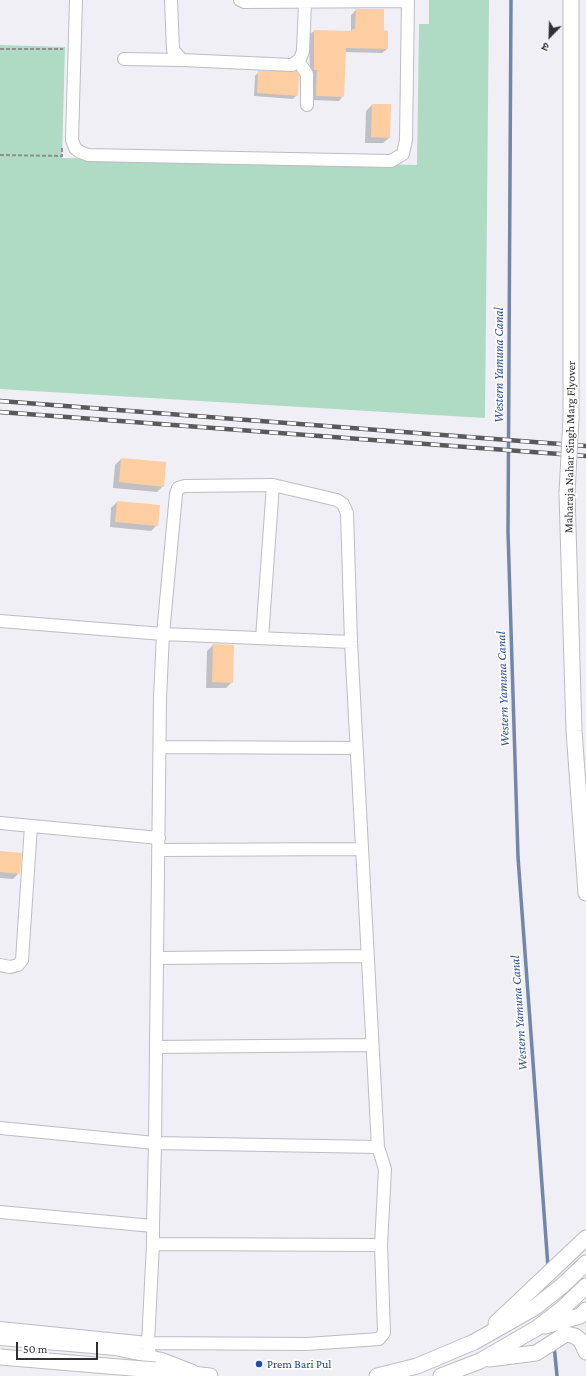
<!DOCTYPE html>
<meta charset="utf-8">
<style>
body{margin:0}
#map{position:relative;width:586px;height:1376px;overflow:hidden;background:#f0eff5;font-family:"Crimson Pro","Noto Sans Devanagari",serif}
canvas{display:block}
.north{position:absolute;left:530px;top:16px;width:40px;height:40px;-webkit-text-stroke:3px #fdfdfe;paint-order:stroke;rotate:203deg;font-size:11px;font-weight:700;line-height:16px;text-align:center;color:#303033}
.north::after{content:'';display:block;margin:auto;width:14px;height:18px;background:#303033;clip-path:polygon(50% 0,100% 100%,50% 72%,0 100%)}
.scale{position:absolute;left:16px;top:1342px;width:82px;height:18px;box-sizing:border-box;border:2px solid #303033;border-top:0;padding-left:5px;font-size:12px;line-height:14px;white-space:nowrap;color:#303033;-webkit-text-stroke:3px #fdfdfe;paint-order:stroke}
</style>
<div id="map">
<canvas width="586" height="1376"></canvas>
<div class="north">उ</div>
<div class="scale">50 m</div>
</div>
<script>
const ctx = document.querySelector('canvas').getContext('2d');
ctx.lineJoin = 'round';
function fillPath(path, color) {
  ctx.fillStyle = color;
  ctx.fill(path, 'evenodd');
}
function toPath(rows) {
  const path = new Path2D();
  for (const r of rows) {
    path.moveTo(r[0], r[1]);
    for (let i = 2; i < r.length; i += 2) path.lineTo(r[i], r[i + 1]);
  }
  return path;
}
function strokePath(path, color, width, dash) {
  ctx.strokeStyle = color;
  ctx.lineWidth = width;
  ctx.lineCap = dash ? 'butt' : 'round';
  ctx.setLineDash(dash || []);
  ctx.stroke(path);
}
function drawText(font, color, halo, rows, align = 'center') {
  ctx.font = font + ' "Crimson Pro",serif';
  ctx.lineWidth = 3.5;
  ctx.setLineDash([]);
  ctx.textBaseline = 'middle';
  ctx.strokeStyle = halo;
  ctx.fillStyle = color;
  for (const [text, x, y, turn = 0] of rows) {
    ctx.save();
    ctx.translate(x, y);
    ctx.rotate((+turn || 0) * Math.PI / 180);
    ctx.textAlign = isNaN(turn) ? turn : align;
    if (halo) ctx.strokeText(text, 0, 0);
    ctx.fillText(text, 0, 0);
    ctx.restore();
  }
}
const green = toPath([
 [429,0,489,0,485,418,0,389,0,45,65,47,62,158,417,165,419,24,429,24]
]);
const shadow = toPath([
 [356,10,383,10,383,31,387,49,382,53,345,52,343,96,339,101,312,100,313,74,310,74,309,35,314,31,351,32,351,15],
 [259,72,297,95,293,99,254,96,255,76],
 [372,105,389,138,383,143,365,143,366,111],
 [121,459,163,486,157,492,113,488,115,465],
 [117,502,157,525,151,531,110,527,111,508],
 [213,645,232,682,226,688,206,688,207,651],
 [0,852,19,873,13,879,0,878]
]);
const stream = toPath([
 [511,0,508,532,518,857,548,1267],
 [554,1345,557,1376]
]);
const building = toPath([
 [356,9,384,9,384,30,388,31,388,49,346,48,344,97,316,96,317,70,314,70,314,30,352,31,352,29,355,29],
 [258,71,296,71,299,75,298,96,257,93],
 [372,104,391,104,390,138,371,137],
 [121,458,166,462,164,487,119,482],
 [117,501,160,505,158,526,115,522],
 [213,644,234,645,233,683,212,682],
 [0,851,22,853,20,874,0,872]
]);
const path = toPath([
 [0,49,63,49],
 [0,155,62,156,62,147]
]);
const minor = toPath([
 [76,0,72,140,75,148,80,152,88,155,391,161,403,154,406,140,408,0],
 [171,0,173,50,182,60,292,65,300,59,303,51,305,2],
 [240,0,244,2,408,1],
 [124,59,182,60],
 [298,61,307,74,307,105],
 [0,621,163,634,351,642],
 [262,638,273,485],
 [160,747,356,748],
 [0,823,159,838],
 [158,850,362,849],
 [157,958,367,956],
 [0,965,10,967,18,965,22,960,31,826],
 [156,1047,372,1045],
 [0,1128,155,1143,378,1147,351,642,347,513,343,504,337,500,273,485,185,486,178,488,176,494,163,634,160,698,156,1047,155,1143,153,1226,153,1244,148,1343,150,1356],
 [378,1147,385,1169,381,1245],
 [0,1212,153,1226],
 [0,1328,148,1343,307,1344,379,1339,384,1333,381,1245,153,1244],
 [0,1339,115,1349,162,1359,193,1371]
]);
const major = toPath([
 [571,0,571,418],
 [567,493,574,731,586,893],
 [496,1323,586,1238],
 [545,1326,580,1316,586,1310],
 [489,1359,536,1353,566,1334,575,1336,581,1341,586,1352],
 [155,1370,210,1376],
 [377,1376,417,1366,474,1342,534,1308,563,1285,586,1263],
 [441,1376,480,1361,537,1328,563,1308,586,1286]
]);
const rail = toPath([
 [0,401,586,446],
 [0,412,586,456]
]);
const majorBridge = toPath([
 [567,493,571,418],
 [0,1357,155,1370]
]);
const markers = [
 [259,1364,4,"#1a4fb4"]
];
const streetNames = [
 ["Maharaja Nahar Singh Marg Flyover",570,447,-89]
];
const transitNames = [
 ["Prem Bari Pul",267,1364]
];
const waterNames = [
 ["Western Yamuna Canal",499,365,-90],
 ["Western Yamuna Canal",503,689,-92],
 ["Western Yamuna Canal",519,1013,-94]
];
fillPath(green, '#afdac4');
fillPath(shadow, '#0003');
strokePath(stream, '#7286a9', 3.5);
fillPath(building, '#fccea1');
strokePath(minor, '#bdbcc2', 14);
strokePath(major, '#bdbcc2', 17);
strokePath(path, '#8e8d92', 2, [4, 2]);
strokePath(minor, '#fff', 12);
strokePath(major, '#fff', 15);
strokePath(rail, '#59585c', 4.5);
strokePath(rail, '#fdfdfe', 3, [9]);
strokePath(majorBridge, '#bdbcc2', 17, []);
strokePath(majorBridge, '#fff', 15);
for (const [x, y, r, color] of markers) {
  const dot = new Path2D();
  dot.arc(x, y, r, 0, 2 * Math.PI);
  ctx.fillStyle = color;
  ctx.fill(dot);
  strokePath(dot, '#fdfdfe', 1.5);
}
drawText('12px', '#303033', '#fdfdfe', streetNames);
drawText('12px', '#164399', '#fdfdfe', transitNames, 'left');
drawText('italic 13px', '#325693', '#fdfdfe', waterNames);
</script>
